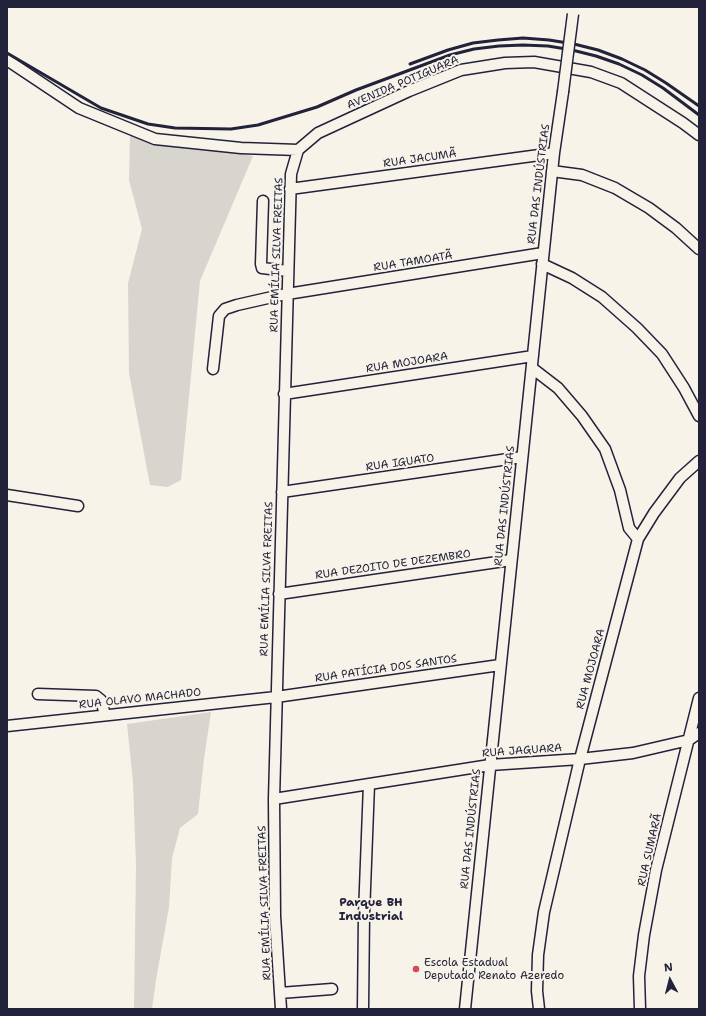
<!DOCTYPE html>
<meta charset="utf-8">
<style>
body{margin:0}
#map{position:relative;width:706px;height:1016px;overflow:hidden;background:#f7f3e8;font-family:"Shantell Sans",sans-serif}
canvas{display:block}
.frame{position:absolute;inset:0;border:8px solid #22223b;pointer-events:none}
.north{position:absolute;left:650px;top:960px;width:40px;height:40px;-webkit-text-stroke:3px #f7f3e8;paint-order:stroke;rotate:353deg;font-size:11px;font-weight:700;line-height:16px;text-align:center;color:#22223b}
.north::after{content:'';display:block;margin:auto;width:14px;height:18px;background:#22223b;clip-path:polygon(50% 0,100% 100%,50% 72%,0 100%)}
</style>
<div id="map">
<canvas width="706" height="1016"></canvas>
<div class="frame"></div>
<div class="north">N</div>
</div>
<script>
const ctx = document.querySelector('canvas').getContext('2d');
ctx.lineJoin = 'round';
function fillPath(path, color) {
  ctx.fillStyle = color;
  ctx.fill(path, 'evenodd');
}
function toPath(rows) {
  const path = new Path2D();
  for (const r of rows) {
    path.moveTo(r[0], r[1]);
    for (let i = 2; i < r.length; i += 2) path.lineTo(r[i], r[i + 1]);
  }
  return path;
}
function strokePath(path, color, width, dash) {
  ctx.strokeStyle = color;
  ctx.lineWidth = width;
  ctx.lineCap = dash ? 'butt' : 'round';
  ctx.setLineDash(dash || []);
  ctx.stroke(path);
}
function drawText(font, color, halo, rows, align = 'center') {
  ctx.font = font + ' "Shantell Sans",sans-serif';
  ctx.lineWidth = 4;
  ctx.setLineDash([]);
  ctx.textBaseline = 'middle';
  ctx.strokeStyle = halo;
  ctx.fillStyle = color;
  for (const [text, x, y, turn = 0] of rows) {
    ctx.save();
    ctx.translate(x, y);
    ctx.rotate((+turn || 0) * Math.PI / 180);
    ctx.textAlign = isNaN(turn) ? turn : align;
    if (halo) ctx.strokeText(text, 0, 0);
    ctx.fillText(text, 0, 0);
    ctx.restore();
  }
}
const green = toPath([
 [130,134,253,156,200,281,181,480,168,487,150,485,129,373,128,283,142,229,129,180],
 [211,712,204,759,198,814,180,828,172,858,169,907,156,980,152,1009,134,1009,136,865,133,782,127,724]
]);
const minor = toPath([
 [7,60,79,108,155,139,241,148,298,150],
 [298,150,318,133,409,91,461,70,505,63,534,62,591,72,621,83,683,123,699,135],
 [552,171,582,175,615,188,649,208,676,228,699,249],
 [290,189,554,153],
 [263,201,261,264,262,268,288,271],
 [542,264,572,278,602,297,637,328,662,354,684,388,699,416],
 [532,368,558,388,582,416,605,449,620,490,629,528,638,539],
 [213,369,219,316,225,309,237,305,281,295,543,253],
 [284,394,533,356],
 [282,492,522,457],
 [7,495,78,506],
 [279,594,511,560],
 [38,694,96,696,101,700,105,715],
 [7,726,276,697,500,665],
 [274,799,490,765,580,759,633,753,689,740,699,733],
 [280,993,332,989],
 [281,1009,275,916,274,799,291,174,298,150],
 [363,1009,364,914,369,784],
 [465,1009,554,153,563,92],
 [539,1009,537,991,538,955,544,912,580,759,638,539,654,513,680,478,699,461],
 [640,1009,639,976,644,935,656,870,699,698]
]);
const rail = toPath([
 [7,53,101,108,148,124,175,128,231,129,258,125,317,107,356,90,450,55,474,49,499,46,523,45,548,46,572,50,596,56,619,64,642,75,663,88,699,115],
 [410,64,448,50,473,43,498,40,523,38,549,40,574,44,598,50,622,59,645,70,666,83,699,106]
]);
const minorBridge = toPath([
 [563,92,573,14]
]);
const markers = [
 [416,969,4,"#d1495b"]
];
const streetNames = [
 ["AVENIDA POTIGUARA",403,83,-23],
 ["RUA JACUMÃ",420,159,-8],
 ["RUA DAS INDÚSTRIAS",539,184,-83],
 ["RUA EMÍLIA SILVA FREITAS",277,255,-88],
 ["RUA TAMOATÃ",413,262,-9],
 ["RUA MOJOARA",407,363,-9],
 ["RUA IGUATO",400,463,-8],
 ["RUA DAS INDÚSTRIAS",505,506,-84],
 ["RUA DEZOITO DE DEZEMBRO",393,565,-8],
 ["RUA EMÍLIA SILVA FREITAS",267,579,-88],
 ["RUA PATÍCIA DOS SANTOS",386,669,-8],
 ["RUA MOJOARA",591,669,-75],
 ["RUA OLAVO MACHADO",140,699,-6],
 ["RUA JAGUARA",522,751,-4],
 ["RUA DAS INDÚSTRIAS",471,829,-84],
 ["RUA SUMARÃ",650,850,-77],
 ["RUA EMÍLIA SILVA FREITAS",265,903,-92]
];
const poiNames = [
 ["Escola Estadual",424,963],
 ["Deputado Renato Azeredo",424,976]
];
const neighbourhoodNames = [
 ["Parque BH",371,903],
 ["Industrial",371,917]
];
fillPath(green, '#d8d5cf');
strokePath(minor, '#22223b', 13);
strokePath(minor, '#f7f3e8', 10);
strokePath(rail, '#22223b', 3);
strokePath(minorBridge, '#22223b', 13, []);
strokePath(minorBridge, '#f7f3e8', 10);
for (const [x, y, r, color] of markers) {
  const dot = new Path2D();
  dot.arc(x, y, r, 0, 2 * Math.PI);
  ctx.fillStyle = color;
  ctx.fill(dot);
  strokePath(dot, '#f7f3e8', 1.5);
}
drawText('11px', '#22223b', '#f7f3e8', streetNames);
drawText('11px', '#22223b', '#f7f3e8', poiNames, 'left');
drawText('bold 12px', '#22223b', '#f7f3e8', neighbourhoodNames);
</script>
